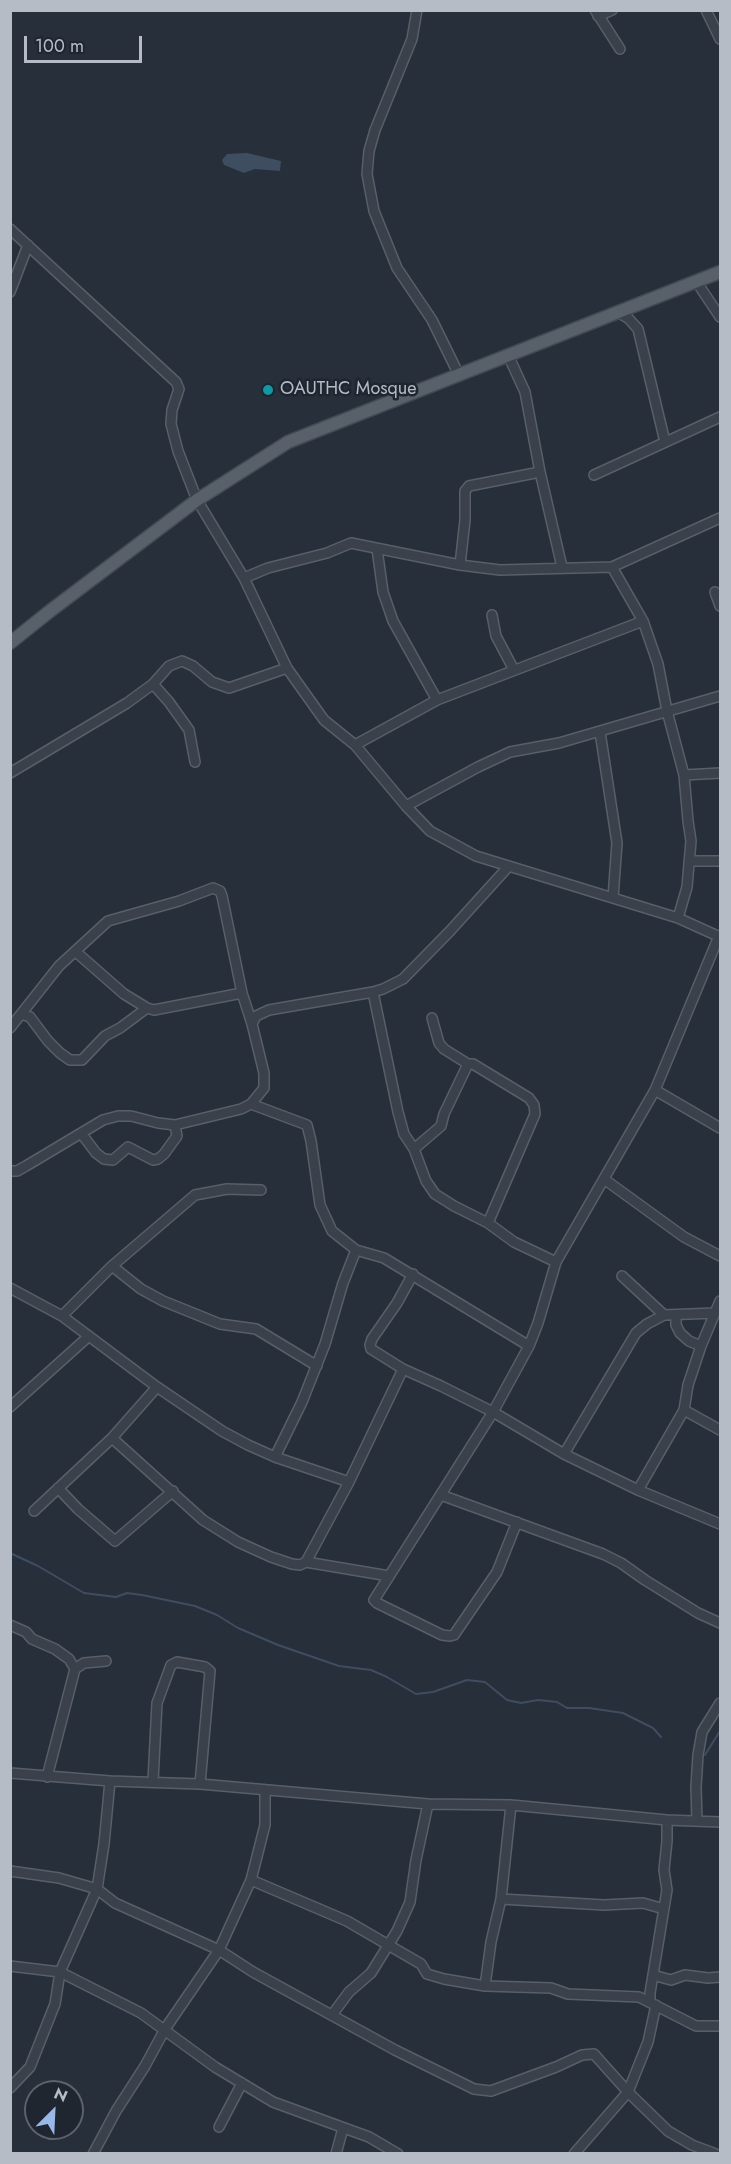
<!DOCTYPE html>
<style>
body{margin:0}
#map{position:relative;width:731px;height:2164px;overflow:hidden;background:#262f3a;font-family:Jost,sans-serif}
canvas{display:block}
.frame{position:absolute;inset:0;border:12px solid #b5bcc6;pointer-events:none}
.north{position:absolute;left:24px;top:2080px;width:60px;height:60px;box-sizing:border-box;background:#1f262f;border:2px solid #5b626b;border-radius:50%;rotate:24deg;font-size:16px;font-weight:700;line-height:24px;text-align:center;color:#b5bcc6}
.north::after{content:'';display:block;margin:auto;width:21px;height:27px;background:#96b9ea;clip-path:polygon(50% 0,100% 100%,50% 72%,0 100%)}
.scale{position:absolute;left:24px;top:36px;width:118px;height:27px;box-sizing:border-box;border:3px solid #b5bcc6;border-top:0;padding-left:8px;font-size:18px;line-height:21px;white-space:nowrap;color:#b5bcc6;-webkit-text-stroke:4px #1f262f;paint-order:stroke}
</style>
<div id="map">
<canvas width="731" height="2164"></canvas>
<div class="frame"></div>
<div class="north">N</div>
<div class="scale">100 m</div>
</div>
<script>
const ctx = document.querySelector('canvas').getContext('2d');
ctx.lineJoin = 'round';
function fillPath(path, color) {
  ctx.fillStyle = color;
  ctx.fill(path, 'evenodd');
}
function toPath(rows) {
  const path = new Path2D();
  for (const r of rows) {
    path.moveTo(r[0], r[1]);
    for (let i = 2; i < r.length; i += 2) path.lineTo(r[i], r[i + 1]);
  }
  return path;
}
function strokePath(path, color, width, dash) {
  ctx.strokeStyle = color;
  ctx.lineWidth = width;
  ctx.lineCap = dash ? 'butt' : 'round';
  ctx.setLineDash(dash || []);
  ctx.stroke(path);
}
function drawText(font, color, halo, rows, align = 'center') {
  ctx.font = font + ' Jost,sans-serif';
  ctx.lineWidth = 5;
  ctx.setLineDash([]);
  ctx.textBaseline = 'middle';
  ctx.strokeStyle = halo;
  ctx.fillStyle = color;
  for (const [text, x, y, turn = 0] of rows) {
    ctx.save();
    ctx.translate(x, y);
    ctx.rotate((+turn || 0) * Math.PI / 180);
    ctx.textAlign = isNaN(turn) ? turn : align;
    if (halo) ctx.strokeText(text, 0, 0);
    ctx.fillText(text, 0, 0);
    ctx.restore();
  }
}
const water = toPath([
 [247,153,281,161,280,171,255,169,244,173,224,165,222,160,227,154]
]);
const stream = toPath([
 [10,1553,38,1566,84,1593,116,1597,127,1593,142,1595,195,1606,217,1615,238,1628,278,1645,339,1666,371,1670,387,1677,416,1694,433,1692,467,1680,485,1682,507,1700,521,1703,538,1700,557,1702,567,1708,589,1708,623,1713,653,1728,661,1737],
 [705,1755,720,1731]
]);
const minor = toPath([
 [417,10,412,39,375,130,369,151,367,174,374,211,397,268,432,320,459,375],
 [595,10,620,49],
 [706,10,720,39],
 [598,16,612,10],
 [10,229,176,382,179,389,172,410,171,424,178,451,197,500,244,578,287,668,324,720,355,745,406,806,430,831,476,856,678,918,720,937],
 [696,281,720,317],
 [10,292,28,245],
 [619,313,628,318,638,329,665,442],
 [508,355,525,392,540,472,562,567],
 [594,475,720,417],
 [377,549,383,592,393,621,437,700],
 [460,565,465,520,465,491,469,486,540,472],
 [612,567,643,621,658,664,667,711,684,775,688,821,691,841,687,887,678,918],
 [244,578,268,568,327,553,351,543,460,565,500,570,612,567,720,518],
 [715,592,720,606],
 [492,615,496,636,514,670],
 [153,684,169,702,189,730,195,762],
 [600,732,617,843,613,898],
 [355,745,437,700,643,621],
 [10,773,127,703,153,684,169,666,182,661,193,666,212,682,229,688,287,668],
 [684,775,720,773],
 [406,806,478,767,510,752,559,743,720,696],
 [689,861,720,861],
 [76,952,124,994,147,1008,154,1010,242,993],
 [373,992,398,1112,404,1134,414,1149,426,1181,435,1194,454,1206,488,1223,514,1242,556,1262],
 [21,1014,30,1017,48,1041,60,1053,70,1060,82,1060,105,1036,120,1028,147,1008],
 [432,1018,439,1043,444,1049,468,1064,473,1064,529,1098,534,1105,535,1114,488,1223],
 [252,1024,256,1016,269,1010,373,992,383,989,403,979,450,931,508,867],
 [10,1028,59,966,108,921,179,901,213,888,220,891,222,896,242,993,252,1024,264,1073,264,1088,251,1104,241,1109,175,1125,158,1123,131,1116,118,1116,103,1120,26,1166,17,1171,10,1171],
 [655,1090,720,1128],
 [251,1104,307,1125,311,1141,320,1205,332,1231,356,1250,384,1258,529,1346],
 [81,1133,96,1153,104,1159,113,1160,128,1147,153,1160,158,1159,164,1154,177,1136,175,1125],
 [414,1149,441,1126,444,1114,468,1064],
 [604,1179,684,1237,720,1256],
 [112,1266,141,1289,163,1301,220,1324,256,1329,317,1366],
 [413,1274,397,1303,372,1339,370,1345,371,1349,403,1369,441,1386,493,1412,564,1454,638,1490,720,1524],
 [622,1276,664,1315],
 [10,1288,62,1316,157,1387,222,1431,248,1445,275,1457,349,1482],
 [676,1315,676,1325,680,1333,689,1341,701,1346],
 [62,1316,112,1266,195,1195,227,1189,261,1190],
 [10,1407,89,1336],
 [684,1410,720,1430],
 [112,1438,203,1520,238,1542,271,1557,292,1564,300,1565,306,1562,389,1576],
 [564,1454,636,1333,647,1324,664,1315,715,1313],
 [275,1457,302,1402,325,1344,343,1283,356,1250],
 [58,1488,78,1509,115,1541,173,1491],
 [638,1490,684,1410,688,1385,701,1346,720,1301],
 [441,1495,603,1554,621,1563,645,1580,698,1613,720,1623],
 [34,1511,112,1438,157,1387],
 [517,1522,497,1572,454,1635,450,1636,442,1635,377,1603,374,1600,493,1412,529,1346,538,1323,556,1262,655,1090,719,936],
 [306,1562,349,1482,403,1369],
 [10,1625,26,1632,32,1639,55,1649,69,1659,75,1669],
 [10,1773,110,1781,200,1784,428,1804,511,1805,667,1820,720,1822],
 [47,1777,75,1669,84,1663,106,1661],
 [153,1781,157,1703,171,1665,177,1662,205,1667,210,1671,200,1784],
 [697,1821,696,1787,698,1755,702,1732,720,1703],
 [10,1871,59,1878,97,1889,115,1903,219,1950,253,1972,395,2050,474,2089,491,2091,556,2067,582,2055,594,2054,628,2092,668,2131,692,2145,716,2154],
 [251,1880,347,1921,421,1964,427,1974,444,1979,485,1986,551,1988,568,1994,639,1997,696,2026,720,2026],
 [501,1899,604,1905,643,1903,664,1909],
 [10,1966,60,1972,141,2013,215,2067,273,2102,369,2137,398,2154],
 [653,1975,671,1980,685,1975,708,1978,720,1977],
 [485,1986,491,1942,501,1899,511,1805],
 [650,2002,650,1993,667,1890,664,1870,667,1841,667,1820],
 [332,2015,349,1992,371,1973,397,1931,410,1902,416,1860,428,1804],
 [10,2088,30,2067,55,2004,60,1972,97,1889,104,1844,110,1781],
 [219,2127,242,2083],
 [93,2154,116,2111,145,2066,165,2029,219,1950,251,1880,265,1825,265,1790],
 [336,2154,343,2128],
 [574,2154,628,2092,648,2042,656,2005]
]);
const major = toPath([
 [10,643,50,611,197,500,288,442,720,272]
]);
const markers = [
 [268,390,6,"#0f9aa8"]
];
const poiNames = [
 ["OAUTHC Mosque",280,390]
];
fillPath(water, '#3e4e60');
strokePath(stream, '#3e4e60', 2);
strokePath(minor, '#585f68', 12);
strokePath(major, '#434a53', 15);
strokePath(minor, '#3a414a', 9);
strokePath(major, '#58606a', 12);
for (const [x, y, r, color] of markers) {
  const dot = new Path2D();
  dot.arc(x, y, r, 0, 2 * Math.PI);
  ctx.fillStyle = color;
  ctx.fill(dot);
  strokePath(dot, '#1f262f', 2);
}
drawText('18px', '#b5bcc6', '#1f262f', poiNames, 'left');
</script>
